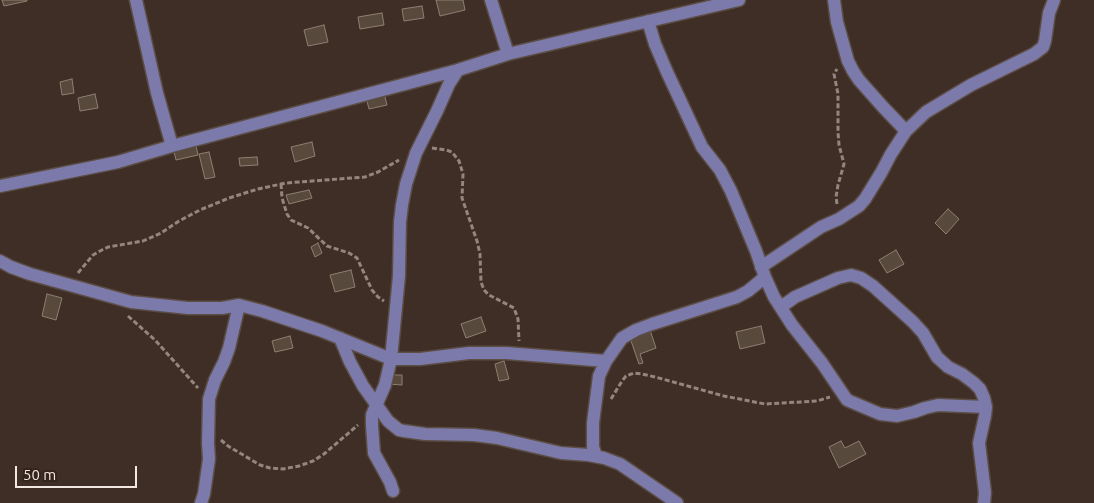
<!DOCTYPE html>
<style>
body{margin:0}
#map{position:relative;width:1094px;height:503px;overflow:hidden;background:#3e2e26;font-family:Ubuntu,sans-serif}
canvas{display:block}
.scale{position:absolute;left:15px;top:466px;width:122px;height:22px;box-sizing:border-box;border:2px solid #f2e7e1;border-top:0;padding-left:6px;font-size:15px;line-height:18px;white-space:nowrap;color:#f2e7e1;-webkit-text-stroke:4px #34241c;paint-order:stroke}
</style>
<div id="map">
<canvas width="1094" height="503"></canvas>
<div class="scale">50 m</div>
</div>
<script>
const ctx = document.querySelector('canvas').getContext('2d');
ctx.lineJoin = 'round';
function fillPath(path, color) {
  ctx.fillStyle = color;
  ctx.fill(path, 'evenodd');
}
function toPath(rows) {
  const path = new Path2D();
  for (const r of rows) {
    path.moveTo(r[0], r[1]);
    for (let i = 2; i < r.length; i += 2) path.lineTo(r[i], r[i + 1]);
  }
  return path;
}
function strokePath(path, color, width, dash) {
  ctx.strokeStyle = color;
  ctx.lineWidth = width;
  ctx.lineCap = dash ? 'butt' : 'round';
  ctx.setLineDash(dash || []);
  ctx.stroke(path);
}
const building = toPath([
 [2,0,27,0,27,1,4,6,2,0],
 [436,0,463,0,465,10,440,16,436,0],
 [422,6,424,18,404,21,402,9,422,6],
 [382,13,384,25,360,29,358,17,382,13],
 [324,25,328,42,308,46,304,30,324,25],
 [72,79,74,93,62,95,60,82,72,79],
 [384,93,387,105,369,109,366,97,384,93],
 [95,94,98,108,80,111,78,98,95,94],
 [195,141,198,155,176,160,173,147,195,141],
 [312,142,315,156,295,162,291,147,312,142],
 [209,152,215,177,205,179,199,154,209,152],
 [257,157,258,165,240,166,239,158,257,157],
 [309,190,312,198,289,204,286,195,309,190],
 [948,209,959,219,946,234,935,223,948,209],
 [318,243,322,253,315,257,311,247,318,243],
 [896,250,904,264,887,273,879,260,896,250],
 [351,270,355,287,335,292,330,275,351,270],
 [47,294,62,298,56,320,42,316,47,294],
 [481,317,486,331,466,338,461,324,481,317],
 [761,326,765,343,740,349,736,332,761,326],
 [650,330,656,348,640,354,643,363,639,364,630,338,650,330],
 [290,336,293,348,275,352,272,341,290,336],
 [504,361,509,379,499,381,495,364,504,361],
 [387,375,402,375,402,385,387,384,387,375],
 [841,441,845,448,859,441,866,454,839,468,829,447,841,441]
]);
const path = toPath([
 [432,148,446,150,452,152,459,161,463,174,462,198,477,241,480,254,481,282,484,290,489,295,514,308,518,319,519,341],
 [281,184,282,198,287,214,291,220,308,228,327,246,349,253,357,258,372,290,378,297,384,301],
 [837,204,836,197,838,185,844,164,839,145,838,132,838,94,834,74,837,69],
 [78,273,93,255,100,251,108,247,143,241,161,233,179,221,200,210,229,198,258,189,286,183,365,177,378,172,399,160],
 [128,316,155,340,198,388],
 [611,399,622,381,626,376,634,373,642,374,655,377,724,396,765,404,817,401,830,397],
 [221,440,228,446,260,465,270,468,283,469,299,466,313,461,324,454,358,425]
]);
const minor = toPath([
 [136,0,157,93,172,146],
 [491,0,508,54],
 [834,0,837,22,848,61,853,71,859,80,883,107,906,131],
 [648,21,655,44,667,72,702,147,720,170,731,191,756,251,765,277,774,297,792,325,822,363,847,400,880,414,897,416,914,412,925,408,938,405,986,407],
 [0,186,118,162,172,146,458,70,508,54,739,0],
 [0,261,11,267,30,274,131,302,188,308,222,308,239,305,262,311,322,331,391,359,420,359,469,353,506,353,606,361],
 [761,267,821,227,839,219,859,206,865,199,881,173,891,154,906,131,926,112,971,85,1034,54,1043,47,1045,41,1049,13,1054,0],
 [781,307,795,297,838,278,851,275,861,278,873,286,913,322,923,333,937,357,948,367,962,374,974,383,980,389,984,398,986,407,985,416,979,443,985,493,984,503],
 [340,338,350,362,363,386,388,421,399,430,404,431,425,434,474,435,497,438,561,453,588,455,604,458,620,464,677,503],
 [596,456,593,447,593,423,599,376,606,361,622,338,636,330,652,324,737,297,748,291,765,277],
 [393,491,390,482,374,453,372,425,372,415,385,385,391,359,399,276,400,222,402,205,406,184,416,153,437,111,449,84,458,70],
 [201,503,204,494,209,459,208,443,209,399,215,380,224,362,229,348,239,305]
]);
fillPath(building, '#58493d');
strokePath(building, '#8f7f72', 1);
strokePath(minor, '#5b4c44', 15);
strokePath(path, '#94867f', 3, [5, 2.5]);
strokePath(minor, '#7b7aaa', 12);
</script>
